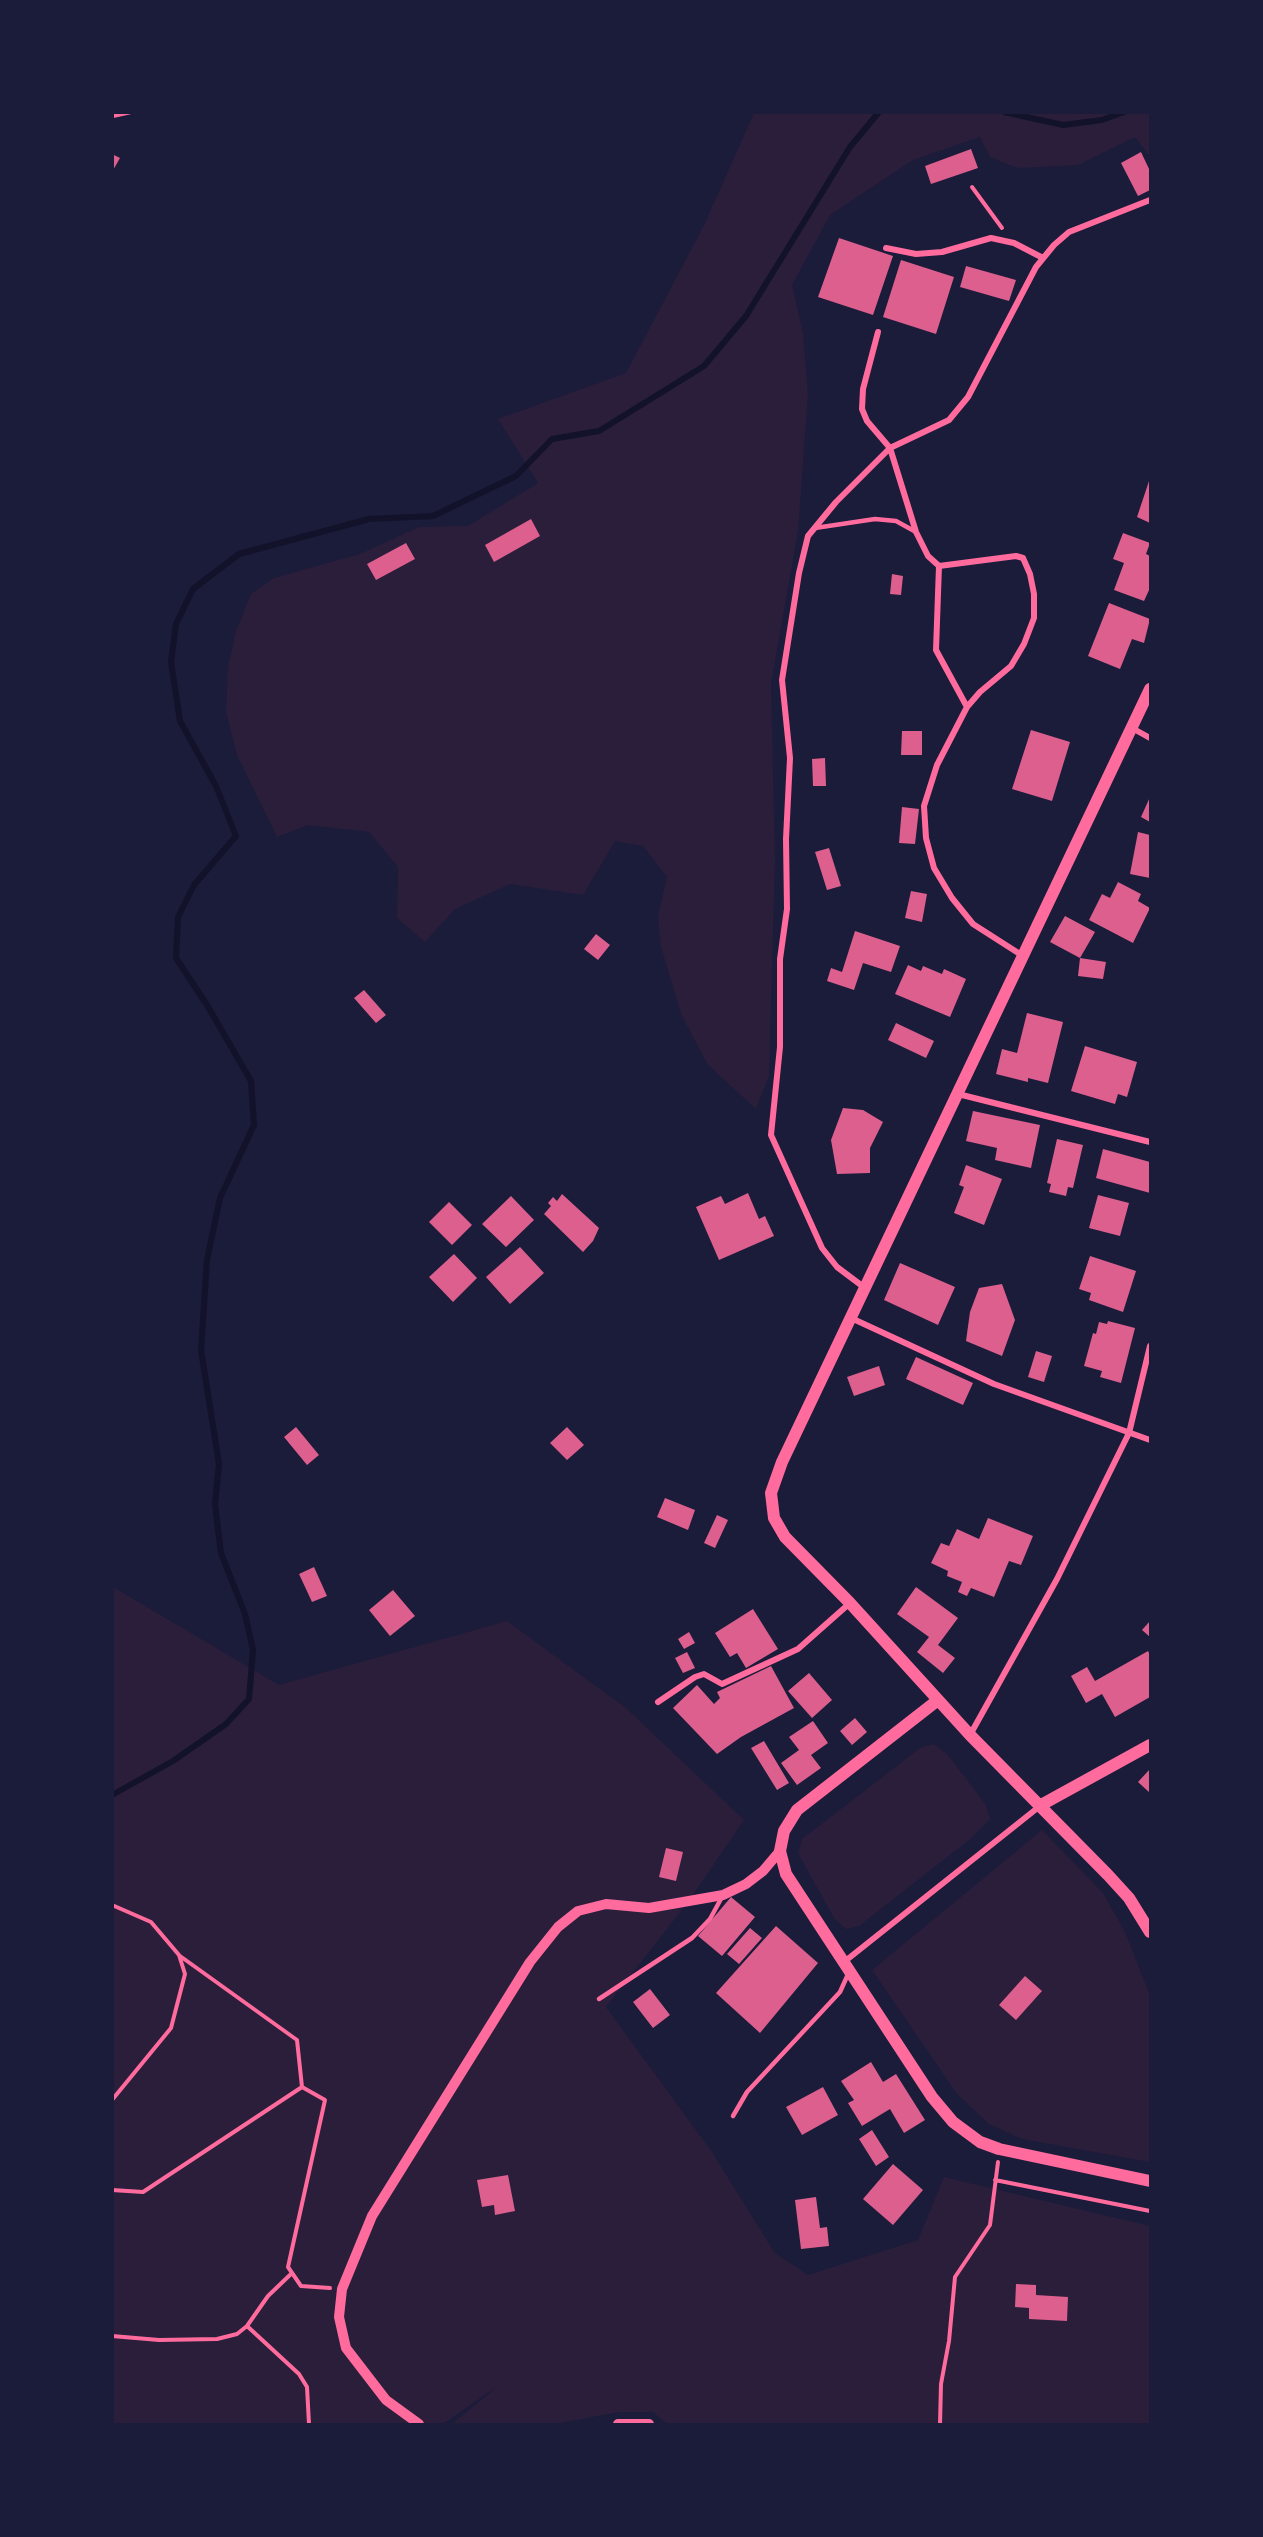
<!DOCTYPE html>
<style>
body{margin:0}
#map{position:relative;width:1263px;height:2537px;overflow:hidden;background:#1b1b3a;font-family:"Open Sans",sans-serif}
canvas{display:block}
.frame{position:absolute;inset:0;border:114px solid #1b1b3a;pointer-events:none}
</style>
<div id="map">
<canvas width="1263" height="2537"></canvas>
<div class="frame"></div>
</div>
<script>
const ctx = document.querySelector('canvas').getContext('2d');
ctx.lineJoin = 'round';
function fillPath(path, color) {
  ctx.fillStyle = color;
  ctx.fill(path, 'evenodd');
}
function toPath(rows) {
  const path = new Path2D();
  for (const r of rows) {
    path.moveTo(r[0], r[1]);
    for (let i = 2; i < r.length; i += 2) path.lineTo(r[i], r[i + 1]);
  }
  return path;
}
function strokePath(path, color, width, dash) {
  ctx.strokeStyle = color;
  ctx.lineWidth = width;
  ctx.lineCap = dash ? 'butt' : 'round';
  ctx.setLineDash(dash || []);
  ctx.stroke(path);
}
const green = toPath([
 [754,113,1150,113,1150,157,1135,137,1078,165,1017,168,990,157,980,137,913,160,830,215,792,285,803,333,808,394,798,531,771,684,775,860,769,1076,756,1109,708,1065,681,1014,661,947,658,916,667,877,643,846,615,841,583,895,510,884,455,909,425,942,397,918,398,867,369,832,308,825,277,837,237,755,226,712,228,667,236,631,251,594,274,578,360,554,419,527,468,526,538,483,498,419,626,373,704,225],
 [113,1587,279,1685,507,1621,626,1708,744,1820,688,1902,606,2007,712,2152,775,2253,808,2275,918,2240,944,2177,1150,2226,1150,2424,667,2424,653,2412,620,2412,554,2424,452,2424,499,2385,443,2424,113,2424],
 [934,1744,948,1755,986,1805,990,1819,969,1840,859,1926,846,1929,834,1918,798,1853,802,1839,920,1748],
 [1042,1830,1103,1893,1125,1932,1150,1995,1150,2162,1022,2139,989,2124,957,2094,872,1970]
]);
const stream = toPath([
 [1004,112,1063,125,1102,120,1124,112],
 [112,1795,173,1761,226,1724,249,1699,253,1650,245,1614,221,1553,215,1504,219,1464,201,1350,207,1260,220,1198,254,1125,251,1081,207,1005,176,958,178,917,194,885,236,836,216,786,180,721,171,662,176,624,193,589,239,554,369,519,433,516,516,476,552,439,599,431,704,366,746,316,850,147,879,112]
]);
const building = toPath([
 [971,149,978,168,931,184,925,166],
 [1141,152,1150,171,1150,190,1138,196,1121,163],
 [112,154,120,158,112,172],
 [839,238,893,256,873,315,818,297],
 [901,260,954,277,936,334,883,317],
 [966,266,1016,280,1009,301,960,287],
 [1150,478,1150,523,1137,517],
 [531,519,540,536,494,562,485,545],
 [1123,533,1150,543,1146,554,1150,556,1150,588,1144,601,1114,590,1124,563,1113,559],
 [406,543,415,559,376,580,367,564],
 [892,574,903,576,901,595,890,594],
 [1109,603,1150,619,1144,643,1132,639,1120,669,1088,656],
 [1031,730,1070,742,1052,801,1012,789],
 [902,731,922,731,922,755,901,755],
 [825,758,826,786,813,786,812,759],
 [1150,797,1150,822,1141,817],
 [902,807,919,809,915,844,899,843],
 [1138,832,1150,835,1150,878,1130,874],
 [829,848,841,886,827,890,815,852],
 [1118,882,1141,894,1138,901,1150,908,1133,943,1089,920,1102,894,1110,898],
 [911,891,927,894,922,922,905,918],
 [1065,916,1095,932,1080,958,1050,942],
 [855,931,900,946,891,972,863,963,854,990,827,981,831,968,842,972],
 [596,934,610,945,598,960,584,949],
 [1080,958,1106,962,1103,979,1078,976],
 [908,965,921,971,923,966,942,974,944,969,966,979,950,1017,895,994],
 [364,990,386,1015,376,1023,354,998],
 [1027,1013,1063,1022,1048,1083,1028,1078,1028,1082,996,1074,1002,1049,1017,1053],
 [896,1023,934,1041,926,1058,888,1040],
 [1085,1046,1137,1062,1127,1097,1118,1094,1115,1104,1071,1091],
 [843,1108,863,1110,883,1122,870,1148,870,1173,837,1174,831,1140],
 [973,1111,1040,1125,1031,1168,995,1160,997,1148,966,1141],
 [1057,1139,1083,1145,1073,1188,1068,1187,1066,1196,1049,1192,1051,1184,1047,1183],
 [1103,1149,1150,1162,1150,1193,1096,1178],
 [966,1165,1002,1179,984,1225,954,1213,964,1187,959,1185],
 [748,1193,759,1219,765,1216,774,1236,719,1260,696,1207,721,1196,725,1204],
 [562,1194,599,1228,593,1241,583,1252,544,1214,551,1206,548,1203,553,1197,557,1201],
 [1098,1195,1129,1203,1120,1236,1089,1228],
 [511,1196,534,1220,506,1247,482,1224],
 [449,1202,472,1225,452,1245,429,1222],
 [520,1247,544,1273,510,1304,486,1277],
 [454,1254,477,1278,453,1302,429,1277],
 [1090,1256,1136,1271,1123,1312,1089,1300,1091,1293,1079,1289],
 [900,1263,955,1287,938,1325,884,1300],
 [1002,1284,1015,1320,1002,1356,966,1341,970,1312,979,1288],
 [1108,1321,1135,1328,1121,1383,1100,1377,1102,1371,1084,1366,1093,1333,1096,1334,1099,1322,1107,1324],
 [1036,1351,1052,1356,1044,1382,1028,1377],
 [916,1357,973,1383,963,1405,906,1379],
 [879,1366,885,1385,854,1396,847,1377],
 [296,1427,319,1455,307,1465,284,1437],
 [567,1427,584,1445,567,1460,550,1443],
 [665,1498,695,1510,688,1530,657,1517],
 [717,1515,728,1520,715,1548,704,1543],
 [988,1518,1033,1536,1021,1565,1009,1561,994,1597,971,1588,967,1596,958,1592,962,1582,947,1576,948,1571,931,1563,941,1543,949,1546,957,1529,979,1539],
 [314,1567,327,1596,312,1602,299,1574],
 [916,1587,958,1618,938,1645,955,1658,943,1673,917,1652,929,1637,897,1614],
 [393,1590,415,1616,390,1636,369,1610],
 [753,1609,778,1649,746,1668,737,1653,730,1657,715,1633],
 [1150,1621,1150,1637,1142,1630],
 [689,1632,695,1643,684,1649,678,1639],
 [1148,1651,1150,1655,1150,1697,1115,1717,1102,1694,1086,1703,1071,1676,1087,1667,1095,1681],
 [687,1652,695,1668,683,1673,675,1658],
 [771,1666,794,1708,741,1737,717,1754,673,1708,697,1685,714,1704,720,1698,717,1692],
 [809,1673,832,1700,812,1718,788,1691],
 [855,1718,867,1732,852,1745,840,1731],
 [813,1721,828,1743,811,1755,821,1768,797,1785,781,1763,799,1750,789,1737],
 [764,1741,789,1783,777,1790,751,1748],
 [1150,1769,1150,1793,1138,1782],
 [666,1848,683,1852,676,1881,659,1877],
 [731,1897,755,1917,722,1956,698,1936],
 [776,1926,818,1963,760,2033,716,1993],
 [750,1928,762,1938,739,1964,727,1954],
 [1025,1976,1042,1991,1016,2020,999,2005],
 [650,1989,670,2015,653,2028,633,2002],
 [871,2062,883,2082,896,2074,925,2120,904,2133,890,2109,862,2126,848,2103,854,2100,841,2081],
 [823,2087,838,2115,802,2135,786,2107],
 [872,2130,889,2157,876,2166,859,2139],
 [893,2164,923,2190,893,2225,863,2199],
 [508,2175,515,2211,495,2215,494,2205,482,2207,477,2180],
 [816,2197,820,2228,827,2227,829,2246,801,2249,795,2200],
 [1016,2284,1036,2285,1036,2295,1068,2297,1067,2321,1029,2319,1029,2308,1015,2307]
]);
const path = toPath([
 [972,187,1002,228],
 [112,1905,151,1922,179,1955,185,1974,171,2028,112,2100],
 [180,1956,297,2040,302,2087],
 [995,2180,1150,2211],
 [112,2190,143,2192,302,2087,325,2100,288,2267,301,2286,330,2288],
 [247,2326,299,2374,307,2387,309,2424],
 [112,2336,159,2340,217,2339,237,2334,247,2326,268,2296,292,2273],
 [940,2424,941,2384,949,2341,955,2277,990,2225,998,2162]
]);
const service = toPath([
 [112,116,130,112],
 [815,528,875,519,896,521,916,532],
 [599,1999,692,1938,710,1919,722,1897],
 [733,2116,747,2092,840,1992,849,1972]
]);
const minor = toPath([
 [886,248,916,254,942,252,991,238,1014,243,1043,258],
 [878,332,863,389,862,409,867,421,890,448,916,532,928,556,939,566,936,650,967,707],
 [939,566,1016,556,1023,558,1030,574,1034,594,1034,618,1024,644,1011,666,980,692,967,707,937,765,924,806,926,838,934,868,952,898,973,924,1023,956],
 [1132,728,1150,738],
 [958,1094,1150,1142],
 [865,1288,837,1267,822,1248,771,1135,780,1047,780,959,787,909,786,839,790,758,782,680,799,573,808,536,836,502,890,448,949,420,968,397,1036,267,1054,245,1069,232,1150,200],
 [851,1318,994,1384,1150,1440],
 [658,1702,695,1677,704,1674,722,1684,798,1649,850,1603],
 [970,1735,1057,1579,1129,1433,1150,1346],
 [844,1962,1040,1806]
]);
const tertiary = toPath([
 [419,2424,386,2400,346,2348,339,2317,342,2289,372,2216,530,1962,558,1927,578,1911,606,1904,649,1908,723,1895,746,1884,763,1871,780,1851],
 [618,2424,649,2424]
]);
const secondary = toPath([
 [1150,689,782,1462,771,1493,774,1518,785,1537,850,1603,970,1735,1108,1875,1129,1898,1150,1932],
 [938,1700,797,1810,784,1831,780,1851,786,1874,932,2097,953,2122,980,2142,999,2149,1150,2181],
 [1041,1805,1150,1745]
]);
fillPath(green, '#2a1e3b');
strokePath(stream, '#12122b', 6);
fillPath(building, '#dd5f8e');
strokePath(path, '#ff6b9d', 4);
strokePath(service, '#ff6b9d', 4.5);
strokePath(minor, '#ff6b9d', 6);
strokePath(tertiary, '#ff6b9d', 10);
strokePath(secondary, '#ff6b9d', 12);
</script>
